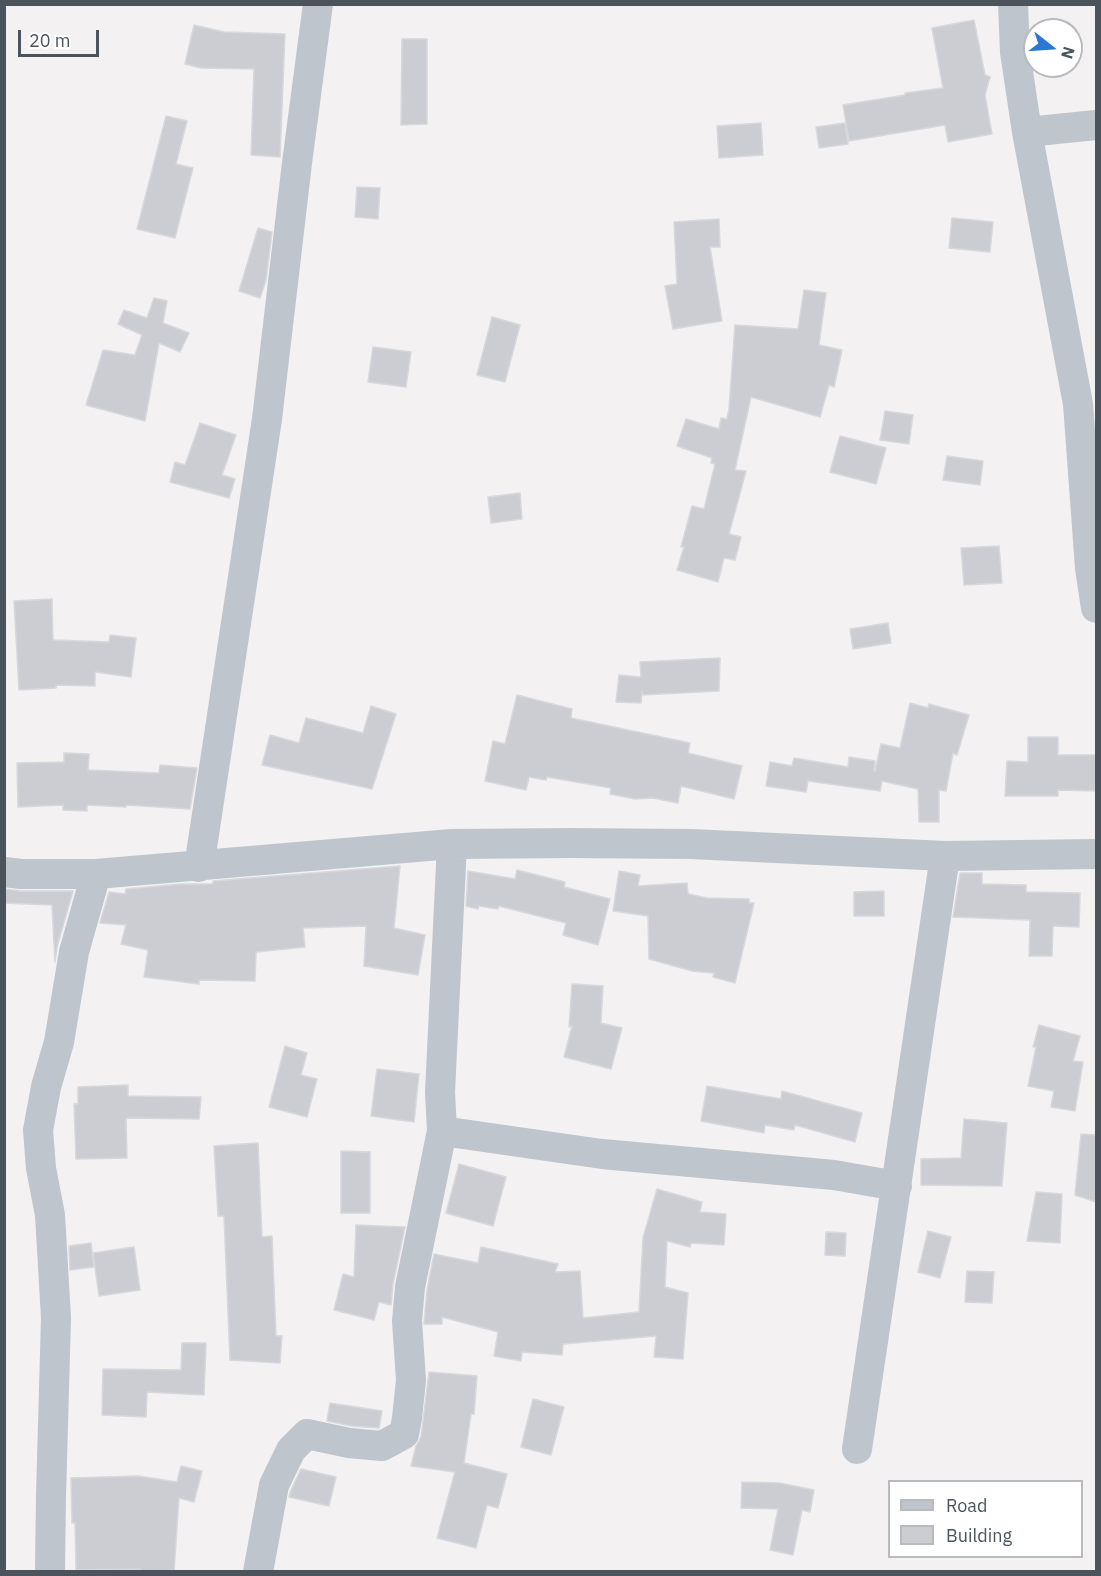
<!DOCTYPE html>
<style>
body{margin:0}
#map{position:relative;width:1101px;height:1576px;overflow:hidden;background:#f3f1f1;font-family:"IBM Plex Sans",sans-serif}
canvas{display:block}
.frame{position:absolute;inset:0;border:6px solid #4b545d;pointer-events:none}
.legend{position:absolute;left:888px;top:1480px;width:195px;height:78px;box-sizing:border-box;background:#fff;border:2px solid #b7bbbe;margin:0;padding:8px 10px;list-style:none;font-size:18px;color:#4b545d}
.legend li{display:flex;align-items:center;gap:12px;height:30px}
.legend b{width:30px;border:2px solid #b7bbbe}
.north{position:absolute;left:1023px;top:18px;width:60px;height:60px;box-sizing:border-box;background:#fff;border:2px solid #b7bbbe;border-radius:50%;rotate:107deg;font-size:16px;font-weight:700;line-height:24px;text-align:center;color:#4b545d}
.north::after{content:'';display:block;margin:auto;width:21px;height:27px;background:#2b77d3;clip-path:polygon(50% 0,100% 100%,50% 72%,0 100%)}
.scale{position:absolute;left:18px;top:30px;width:81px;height:27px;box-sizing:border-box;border:3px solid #4b545d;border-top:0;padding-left:8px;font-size:18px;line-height:21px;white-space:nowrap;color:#4b545d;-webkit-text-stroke:4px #fff;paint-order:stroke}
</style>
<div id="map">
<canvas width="1101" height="1576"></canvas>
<div class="frame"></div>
<ul class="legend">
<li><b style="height:8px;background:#bec5cc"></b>Road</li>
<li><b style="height:16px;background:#cbcdd3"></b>Building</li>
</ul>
<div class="north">N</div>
<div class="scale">20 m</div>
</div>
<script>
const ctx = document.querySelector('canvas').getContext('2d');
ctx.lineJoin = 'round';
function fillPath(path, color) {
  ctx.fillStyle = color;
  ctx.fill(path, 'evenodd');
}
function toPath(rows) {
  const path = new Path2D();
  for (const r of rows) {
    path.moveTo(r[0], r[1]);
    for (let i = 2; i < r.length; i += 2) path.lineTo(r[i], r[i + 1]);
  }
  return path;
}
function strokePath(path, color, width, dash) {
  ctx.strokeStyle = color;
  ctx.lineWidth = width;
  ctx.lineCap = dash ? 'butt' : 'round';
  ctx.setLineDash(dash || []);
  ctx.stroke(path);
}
const building = toPath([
 [974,20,985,75,990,77,985,95,992,134,948,142,945,125,849,141,843,105,905,95,905,93,943,88,932,28,974,20],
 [194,25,224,32,285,34,280,157,251,155,254,69,201,68,185,64,194,25],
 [402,39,427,39,427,124,401,125,402,39],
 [166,116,187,121,176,164,193,168,175,238,137,229,166,116],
 [761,123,763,155,719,158,717,126,761,123],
 [845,123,848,144,819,148,816,127,845,123],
 [357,187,380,188,378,219,355,217,357,187],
 [952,218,993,222,990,252,949,248,952,218],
 [719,219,720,247,710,247,722,321,673,329,665,286,677,284,674,222,719,219],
 [258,228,272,232,266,280,260,298,239,291,258,228],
 [804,290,826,293,819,345,842,350,834,387,829,385,820,417,751,397,735,470,746,471,729,534,741,537,735,560,724,558,718,582,677,570,684,547,681,547,692,506,704,509,715,464,711,463,712,458,677,446,686,419,719,429,721,418,727,419,729,409,735,325,798,329,804,290],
 [154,298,167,301,163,323,189,333,180,352,159,343,145,421,86,405,103,350,135,355,142,335,118,324,124,310,147,318,154,298],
 [492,317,520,325,505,382,477,375,492,317],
 [373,347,411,352,406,387,368,382,373,347],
 [885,411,913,415,909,444,880,440,885,411],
 [200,423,236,435,222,475,235,479,229,498,170,482,175,462,185,465,200,423],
 [840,436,886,448,876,484,830,472,840,436],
 [947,456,983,461,980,485,943,480,947,456],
 [520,493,522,519,491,523,488,497,520,493],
 [999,546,1002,583,964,585,961,548,999,546],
 [52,599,53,640,109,642,110,635,136,638,131,677,95,672,95,686,56,685,56,688,19,690,14,601,52,599],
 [888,623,891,643,853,649,850,629,888,623],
 [720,658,719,691,642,695,642,691,641,703,616,702,619,675,641,677,640,662,720,658],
 [517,695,572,709,571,718,690,743,688,753,742,766,734,799,681,786,678,803,653,798,635,799,610,794,611,788,547,777,546,780,529,777,526,790,485,781,493,741,505,744,517,695],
 [910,703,928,708,929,704,969,715,957,755,953,753,946,791,939,790,939,822,919,822,918,789,882,781,880,791,808,781,806,792,766,786,770,762,792,766,794,758,848,767,849,757,875,761,874,771,875,771,881,744,900,748,910,703],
 [371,706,396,714,372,789,262,765,270,735,299,743,306,718,363,733,371,706],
 [1028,737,1058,737,1058,755,1096,755,1096,791,1058,790,1058,796,1005,796,1007,761,1028,762,1028,737],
 [64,753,89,754,88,770,159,773,160,765,197,768,190,809,126,805,126,807,87,805,87,811,63,810,63,805,18,807,17,763,64,762,64,753],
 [400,866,394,928,425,935,418,975,364,966,366,926,303,928,305,947,256,952,255,981,199,980,199,984,144,977,148,950,121,944,126,925,100,923,109,892,125,894,126,889,182,884,213,884,213,881,400,866],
 [517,870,565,882,564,887,610,899,598,945,563,935,566,923,499,906,498,909,479,906,478,909,466,906,468,871,515,879,517,870],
 [619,871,640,875,638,886,687,883,688,894,707,898,749,899,749,903,754,903,735,983,713,977,714,973,692,971,649,959,648,916,613,911,619,871],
 [960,873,982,873,982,884,1026,885,1026,892,1080,893,1079,927,1053,926,1052,956,1029,956,1030,920,953,917,960,873],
 [4,889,21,891,73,891,57,947,55,962,52,905,4,903,4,889],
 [884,891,884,916,854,916,854,892,884,891],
 [572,984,603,986,601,1023,622,1028,611,1069,564,1057,572,1026,569,1027,572,984],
 [1039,1025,1080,1036,1073,1061,1083,1062,1075,1111,1051,1107,1054,1091,1028,1086,1036,1047,1033,1047,1039,1025],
 [285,1046,307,1053,301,1075,317,1079,307,1117,269,1107,285,1046],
 [377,1069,419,1074,414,1122,371,1116,377,1069],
 [128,1085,128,1096,201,1097,199,1119,126,1118,127,1158,76,1159,74,1104,78,1104,78,1087,128,1085],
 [707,1086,781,1099,782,1091,862,1113,855,1142,795,1125,794,1130,765,1125,764,1133,701,1121,707,1086],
 [964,1119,1007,1123,1002,1186,921,1185,921,1159,961,1158,964,1119],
 [1081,1134,1096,1135,1096,1202,1075,1195,1081,1134],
 [258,1143,262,1237,272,1236,276,1336,282,1336,280,1363,230,1360,224,1216,218,1216,214,1146,258,1143],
 [341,1151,370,1152,370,1213,341,1213,341,1151],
 [459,1164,506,1177,493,1226,446,1213,459,1164],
 [657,1189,702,1202,700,1212,726,1214,724,1245,691,1243,690,1247,667,1241,665,1287,688,1293,683,1359,654,1357,656,1336,563,1344,562,1355,522,1352,521,1361,494,1356,498,1332,442,1317,442,1324,424,1324,427,1290,434,1254,478,1263,481,1247,558,1264,555,1272,580,1271,583,1318,639,1312,643,1238,657,1189],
 [1036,1192,1062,1194,1060,1243,1027,1241,1036,1192],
 [356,1225,405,1227,393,1284,391,1305,379,1302,374,1320,334,1310,343,1274,354,1277,356,1225],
 [928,1231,951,1237,940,1278,918,1272,928,1231],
 [826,1232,846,1233,845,1256,825,1255,826,1232],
 [91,1243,94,1267,70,1270,69,1246,91,1243],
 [134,1247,140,1290,99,1296,93,1253,134,1247],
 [967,1271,994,1272,992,1303,965,1302,967,1271],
 [182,1343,206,1343,204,1395,147,1392,146,1417,102,1415,103,1369,181,1370,182,1343],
 [429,1372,477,1376,474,1414,471,1414,464,1463,507,1474,498,1508,487,1505,476,1548,437,1538,455,1472,411,1466,416,1446,421,1437,429,1372],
 [533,1399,564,1407,551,1455,521,1447,533,1399],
 [330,1403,382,1411,379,1428,352,1426,327,1421,330,1403],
 [181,1466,202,1471,194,1502,179,1498,174,1572,140,1572,140,1569,76,1570,75,1523,72,1523,71,1478,138,1476,177,1482,181,1466],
 [301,1469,336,1477,329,1506,289,1497,291,1490,301,1469],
 [742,1482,780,1483,814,1490,810,1512,802,1510,793,1555,770,1550,778,1509,741,1508,742,1482]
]);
const minor = toPath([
 [1013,4,1015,52,1027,132,1078,404,1090,568,1096,608],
 [1027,132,1096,125],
 [199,867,267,419,297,163,318,4],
 [4,872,21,874,96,874,452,844,570,843,691,844,945,856,1096,854],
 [442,1131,602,1154,834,1175,897,1186],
 [857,1449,945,856],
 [50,1572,51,1496,56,1318,50,1215,41,1168,38,1130,46,1087,59,1042,74,952,96,874],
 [258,1572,274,1485,291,1450,307,1434,349,1443,382,1446,404,1434,407,1418,411,1380,407,1321,410,1287,442,1131,440,1092,452,844]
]);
fillPath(building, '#cbcdd3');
strokePath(building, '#d6d8dc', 1.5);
strokePath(minor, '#bec5cc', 30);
</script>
